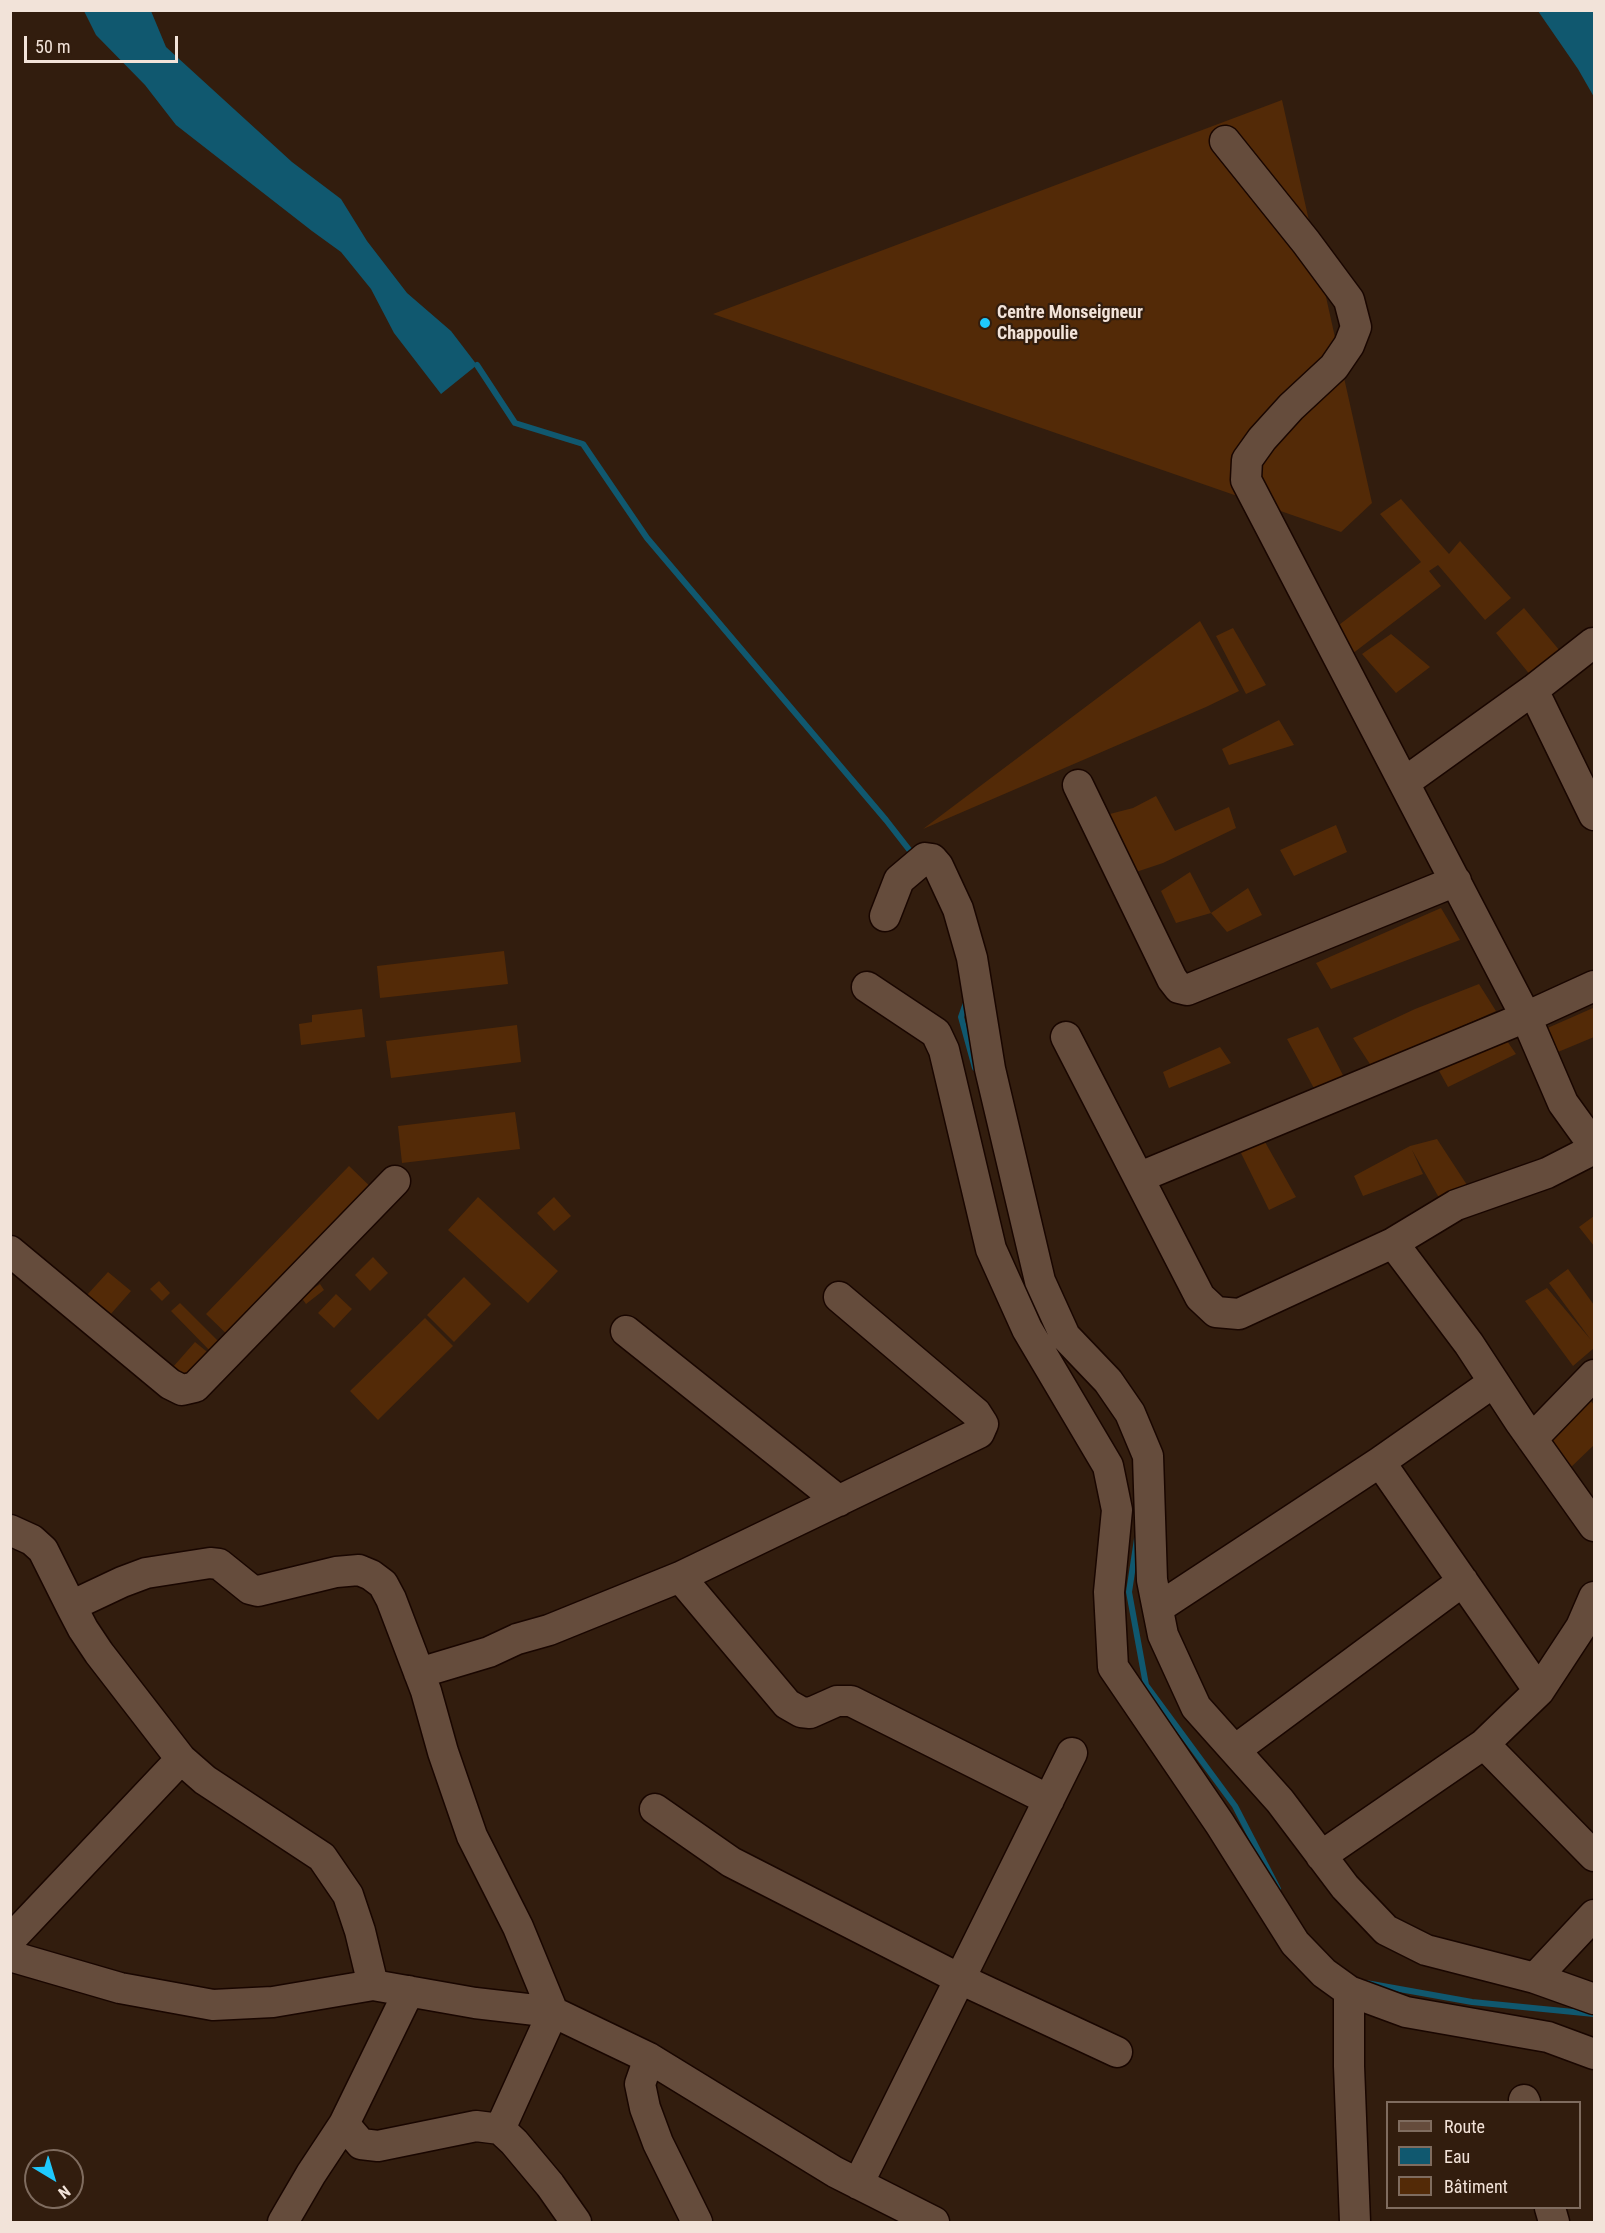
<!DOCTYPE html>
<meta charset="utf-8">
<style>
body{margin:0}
#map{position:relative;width:1605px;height:2233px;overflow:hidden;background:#321d0e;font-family:"Roboto Condensed",sans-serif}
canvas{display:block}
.frame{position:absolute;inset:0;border:12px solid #f2e3d9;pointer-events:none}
.legend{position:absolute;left:1386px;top:2101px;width:195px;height:108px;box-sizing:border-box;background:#321d0e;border:2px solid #7f6c5f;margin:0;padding:8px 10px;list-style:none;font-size:18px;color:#f2e3d9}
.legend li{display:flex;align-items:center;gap:12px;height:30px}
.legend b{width:30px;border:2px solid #7f6c5f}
.north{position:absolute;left:24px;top:2149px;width:60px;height:60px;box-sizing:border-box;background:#321d0e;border:2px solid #7f6c5f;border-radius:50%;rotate:142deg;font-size:16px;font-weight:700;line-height:24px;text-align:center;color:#f2e3d9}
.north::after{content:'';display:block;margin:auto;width:21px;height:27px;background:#1fc9fd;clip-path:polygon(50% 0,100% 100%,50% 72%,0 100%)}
.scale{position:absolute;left:24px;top:36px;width:154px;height:27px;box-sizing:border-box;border:3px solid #f2e3d9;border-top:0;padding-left:8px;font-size:18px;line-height:21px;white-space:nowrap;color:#f2e3d9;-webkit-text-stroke:4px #321d0e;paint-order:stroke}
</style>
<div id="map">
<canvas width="1605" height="2233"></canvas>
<div class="frame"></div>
<ul class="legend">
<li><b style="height:8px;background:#654c3c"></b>Route</li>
<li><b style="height:16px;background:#10586f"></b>Eau</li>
<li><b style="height:16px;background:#532a07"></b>Bâtiment</li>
</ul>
<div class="north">N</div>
<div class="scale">50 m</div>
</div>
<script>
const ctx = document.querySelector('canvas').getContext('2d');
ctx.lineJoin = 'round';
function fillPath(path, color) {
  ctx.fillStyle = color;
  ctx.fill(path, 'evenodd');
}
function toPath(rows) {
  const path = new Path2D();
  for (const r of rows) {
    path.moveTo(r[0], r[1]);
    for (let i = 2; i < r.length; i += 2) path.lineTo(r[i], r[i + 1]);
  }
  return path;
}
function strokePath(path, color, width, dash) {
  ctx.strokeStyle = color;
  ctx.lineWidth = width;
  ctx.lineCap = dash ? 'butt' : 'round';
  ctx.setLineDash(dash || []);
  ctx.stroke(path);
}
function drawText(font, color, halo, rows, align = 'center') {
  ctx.font = font + ' "Roboto Condensed",sans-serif';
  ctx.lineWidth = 4.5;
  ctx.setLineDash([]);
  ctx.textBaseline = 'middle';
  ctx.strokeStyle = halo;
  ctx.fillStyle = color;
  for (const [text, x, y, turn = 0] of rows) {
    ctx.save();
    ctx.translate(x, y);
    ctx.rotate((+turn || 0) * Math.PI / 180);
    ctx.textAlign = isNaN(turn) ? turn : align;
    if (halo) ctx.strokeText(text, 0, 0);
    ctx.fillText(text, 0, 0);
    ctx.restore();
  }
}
const water = toPath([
 [84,11,151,11,166,47,292,162,341,199,367,241,407,293,451,331,477,365,441,394,394,333,371,289,341,252,312,231,176,125,145,85,96,35],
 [1538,11,1594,11,1594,97,1578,69]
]);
const stream = toPath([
 [477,365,515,423,583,444,647,538,886,820,914,856],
 [967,1000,961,1017,975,1068],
 [1137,1539,1129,1592,1146,1685,1235,1806,1278,1889],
 [1366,1983,1472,2002,1594,2014]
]);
const building = toPath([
 [1282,100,1372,503,1341,532,713,314],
 [1401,499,1449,554,1460,541,1511,598,1485,620,1438,565,1429,571,1441,586,1352,654,1335,628,1421,562,1380,514],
 [1524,608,1560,651,1531,676,1496,633],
 [1200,621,1239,691,1206,707,923,829],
 [1233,628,1266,685,1246,694,1216,636],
 [1391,634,1430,667,1396,693,1362,654],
 [1279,720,1294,745,1229,765,1222,749],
 [1156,796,1175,831,1229,807,1236,828,1163,863,1130,874,1106,815,1133,808],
 [1336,825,1347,852,1294,876,1280,850],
 [1190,872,1211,913,1176,923,1161,891],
 [1248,888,1262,915,1227,932,1211,913],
 [1441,908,1460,940,1331,989,1316,963],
 [504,951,508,984,380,998,377,966],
 [1479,984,1496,1011,1429,1041,1379,1078,1353,1038,1415,1009],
 [1593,1008,1594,1037,1546,1057,1543,1030],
 [362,1009,365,1037,301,1045,299,1024,312,1022,312,1015],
 [517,1025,521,1062,391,1078,386,1041],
 [1318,1027,1346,1081,1316,1092,1287,1039],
 [1505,1038,1516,1054,1448,1087,1438,1069],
 [1220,1047,1231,1063,1169,1088,1163,1072],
 [515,1112,520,1149,402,1163,398,1126],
 [1437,1139,1469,1188,1442,1203,1412,1150,1423,1174,1363,1196,1354,1176,1410,1146],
 [1265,1142,1296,1197,1269,1210,1240,1151],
 [349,1166,377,1193,234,1341,206,1314],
 [478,1197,558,1271,528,1303,448,1230],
 [554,1197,571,1216,554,1231,537,1213],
 [1594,1216,1594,1246,1579,1227],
 [373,1257,388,1273,370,1291,355,1275],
 [1568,1269,1594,1305,1594,1348,1573,1366,1525,1301,1547,1288,1591,1340,1549,1283],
 [108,1272,131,1291,110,1315,87,1295],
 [464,1277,491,1304,454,1342,427,1315],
 [159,1281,170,1293,162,1301,150,1289],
 [320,1284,324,1290,306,1304,301,1297],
 [336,1294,352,1309,334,1328,318,1313],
 [180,1303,222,1345,213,1354,171,1311],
 [425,1318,453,1346,378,1420,350,1391],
 [195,1342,211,1355,188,1380,173,1367],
 [1587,1396,1594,1405,1594,1445,1569,1469,1546,1444]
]);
const minor = toPath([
 [1225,141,1306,242,1349,300,1356,327,1349,345,1334,367,1291,407,1262,439,1247,460,1246,480,1526,1017,1563,1103,1594,1146],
 [1533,690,1594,815],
 [1405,782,1533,690,1593,643],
 [1078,785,1172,979,1179,988,1187,990,1456,881],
 [885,916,899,880,925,858,932,859,938,866,958,909,972,958,990,1069,1040,1281,1065,1336,1108,1381,1130,1413,1148,1456,1152,1580,1163,1635,1196,1707,1280,1801,1345,1887,1386,1930,1426,1950,1535,1978,1594,1999],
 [867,987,936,1033,944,1050,991,1249,1027,1329,1108,1466,1117,1510,1109,1592,1113,1667,1220,1824,1295,1943,1324,1973,1349,1991,1406,2012,1548,2037,1594,2054],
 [1066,1037,1200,1297,1216,1312,1239,1314,1393,1243,1456,1205,1547,1173,1594,1149],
 [1140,1177,1526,1017,1594,986],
 [1393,1243,1469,1344,1520,1422,1594,1526],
 [10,1251,170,1384,182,1390,195,1387,395,1181],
 [626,1331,839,1501],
 [1532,1439,1594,1375],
 [1380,1462,1539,1691],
 [10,1530,32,1540,43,1550,71,1606],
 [680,1577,787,1704,801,1712,810,1713,837,1701,851,1701,1049,1800],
 [1158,1608,1380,1462,1494,1382],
 [419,1673,489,1652,517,1639,549,1630,680,1577,979,1433,983,1424,976,1413,839,1297],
 [1484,1744,1594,1856],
 [1235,1750,1463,1581],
 [655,1809,731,1862,960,1979,1117,2052],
 [1321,1856,1484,1744,1539,1691,1581,1627,1594,1597],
 [10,1940,181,1759],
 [10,1956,120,1988,213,2005,273,2002,373,1985,475,2003,553,2012,649,2058,835,2172,934,2222],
 [1535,1978,1594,1915],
 [373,1985,360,1931,348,1895,322,1857,205,1780,181,1759,99,1653,83,1629,71,1606,122,1582,146,1573,210,1563,219,1564,250,1589,258,1591,336,1572,359,1570,371,1575,383,1584,391,1599,426,1691,443,1752,472,1836,518,1927,553,2012,500,2129],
 [1349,1991,1349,2066,1355,2222],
 [649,2058,640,2084,645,2108,658,2143,697,2222],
 [1524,2100,1525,2102],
 [344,2124,361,2144,378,2146,476,2126,500,2129,514,2142,550,2185,576,2222],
 [858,2184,1072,1753],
 [1550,2208,1554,2222],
 [283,2222,311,2174,344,2124,409,1991]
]);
const markers = [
 [985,323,6,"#1fc9fd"]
];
const poiNames = [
 ["Centre Monseigneur",997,313],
 ["Chappoulie",997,334]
];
fillPath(water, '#10586f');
strokePath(stream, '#10586f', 6);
fillPath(building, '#532a07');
strokePath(minor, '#190600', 33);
strokePath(minor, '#654c3c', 30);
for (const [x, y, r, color] of markers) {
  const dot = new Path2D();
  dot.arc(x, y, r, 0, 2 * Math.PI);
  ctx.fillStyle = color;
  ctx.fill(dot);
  strokePath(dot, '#321d0e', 2);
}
drawText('bold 18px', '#f2e3d9', '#321d0e', poiNames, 'left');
</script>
